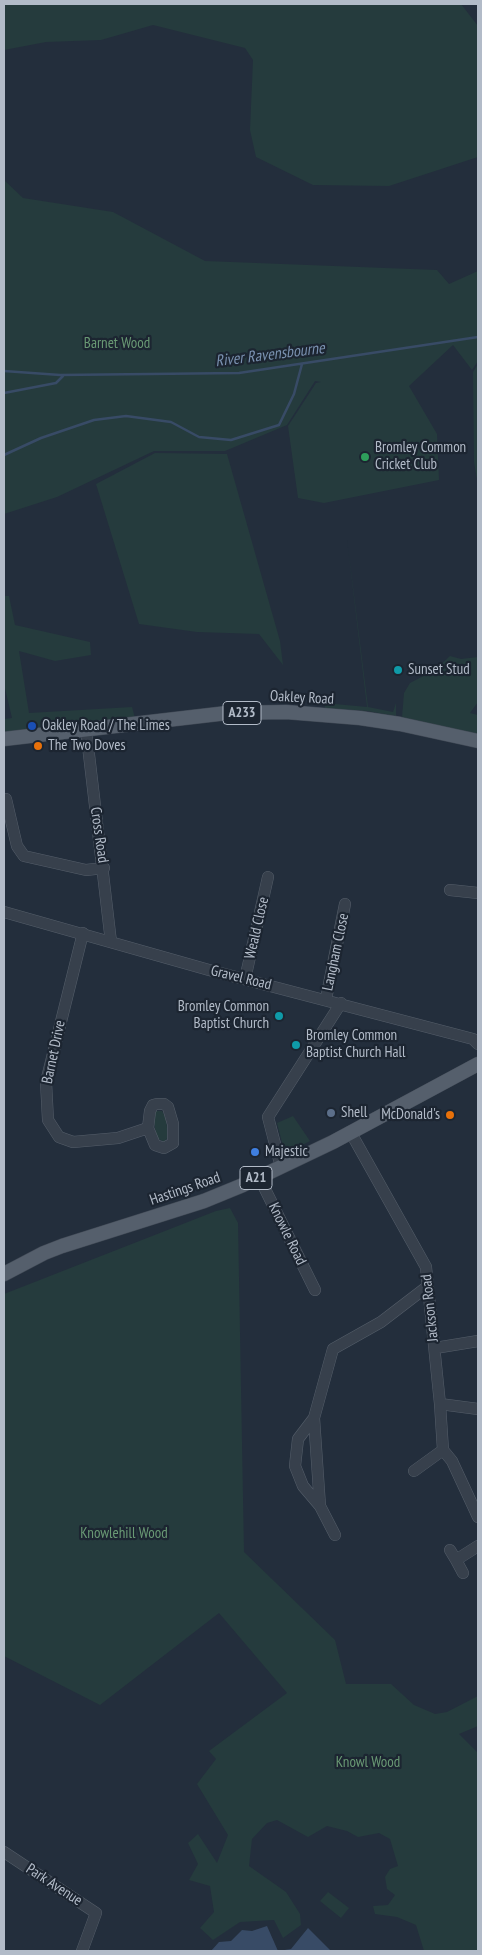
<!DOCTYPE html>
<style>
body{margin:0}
#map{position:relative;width:482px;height:1955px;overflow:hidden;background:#232e3c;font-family:"PT Sans Narrow",sans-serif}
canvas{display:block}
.frame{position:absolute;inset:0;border:5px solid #b2bbc8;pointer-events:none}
</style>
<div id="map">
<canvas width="482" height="1955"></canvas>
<div class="frame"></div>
</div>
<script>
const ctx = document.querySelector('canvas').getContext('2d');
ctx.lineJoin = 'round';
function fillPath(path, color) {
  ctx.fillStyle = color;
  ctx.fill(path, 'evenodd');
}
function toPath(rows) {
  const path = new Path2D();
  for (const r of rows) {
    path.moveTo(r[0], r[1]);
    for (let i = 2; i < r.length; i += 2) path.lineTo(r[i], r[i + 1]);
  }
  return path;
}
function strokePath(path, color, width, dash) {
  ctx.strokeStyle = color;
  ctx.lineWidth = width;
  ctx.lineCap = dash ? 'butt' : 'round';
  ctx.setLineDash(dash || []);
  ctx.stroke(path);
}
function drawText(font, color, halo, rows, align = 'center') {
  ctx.font = font + ' "PT Sans Narrow",sans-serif';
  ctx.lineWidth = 4.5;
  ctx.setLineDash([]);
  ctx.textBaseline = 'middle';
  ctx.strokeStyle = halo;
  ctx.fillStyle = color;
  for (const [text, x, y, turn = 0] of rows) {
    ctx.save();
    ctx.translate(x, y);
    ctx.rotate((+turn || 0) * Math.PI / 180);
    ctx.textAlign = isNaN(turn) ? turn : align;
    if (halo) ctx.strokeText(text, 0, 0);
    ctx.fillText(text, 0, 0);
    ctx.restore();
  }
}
const green = toPath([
 [4,4,461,4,478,26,478,157,389,186,313,185,256,157,250,130,253,60,245,48,153,25,101,40,46,42,4,50],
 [4,180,23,198,113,212,205,261,437,270,449,284,478,271,478,361,472,370,453,345,409,386,437,434,439,480,324,503,298,498,288,426,316,383,321,382,315,381,287,425,225,451,154,451,57,497,4,514],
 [478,364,478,485,474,462,473,372],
 [155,453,227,454,280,641,283,665,259,634,197,632,139,624,96,484],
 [347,539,368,707,393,712,396,703,396,716,367,711,325,708,324,703,367,707],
 [4,596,9,596,15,625,90,642,91,655,55,661,19,651,29,713,132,707,135,718,4,732,4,719,12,718,4,684],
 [450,656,461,659,478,657,478,702,470,713,478,715,478,736,402,717,404,693,410,683,435,670],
 [156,1111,162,1111,166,1118,168,1137,164,1142,157,1138,153,1118],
 [293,1116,310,1141,285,1154,277,1123],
 [230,1208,238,1223,244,1552,335,1640,346,1684,391,1684,414,1705,435,1714,447,1712,478,1696,478,1726,459,1734,478,1753,478,1951,424,1951,416,1925,397,1917,375,1914,373,1906,388,1905,395,1895,387,1889,385,1877,390,1869,398,1866,390,1839,379,1833,358,1837,347,1831,327,1826,308,1837,277,1820,267,1823,252,1839,249,1866,286,1892,300,1914,301,1925,283,1938,274,1920,240,1922,213,1940,200,1928,214,1912,210,1886,189,1880,198,1864,188,1843,198,1834,217,1863,228,1835,197,1784,216,1759,209,1751,287,1693,219,1613,100,1705,4,1656,4,1294,216,1211],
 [328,1892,349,1908,341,1918,320,1901]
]);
const water = toPath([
 [267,1926,278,1951,291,1949,308,1928,331,1951,211,1951,219,1942,231,1941,242,1930,252,1931]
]);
const stream = toPath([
 [4,371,60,375,239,373,478,337],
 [4,393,56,383,63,376],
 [4,455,41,438,94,420,126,416,171,422,199,437,231,440,279,425,294,394,302,364]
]);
const minor = toPath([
 [86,729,111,942],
 [6,799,17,846,24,856,86,870,104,868],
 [450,890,478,893],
 [4,912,209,970,473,1039,478,1044],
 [83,933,46,1082,48,1120,59,1137,73,1142,118,1138,148,1128],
 [245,979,268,877],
 [326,999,345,904],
 [157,1104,164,1104,168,1107,173,1124,173,1143,164,1148,155,1145,148,1128,150,1111,153,1105,157,1104],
 [351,1133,426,1267,440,1404,478,1409],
 [281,1167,268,1117,341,1003],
 [259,1177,315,1290],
 [435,1348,478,1341],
 [314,1418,320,1506],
 [443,1450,452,1461,478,1517],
 [414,1471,443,1450,440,1404],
 [335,1535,320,1506,303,1486,295,1466,298,1439,314,1418,333,1349,381,1322,428,1286],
 [450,1550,456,1560,478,1546],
 [456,1560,463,1573],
 [4,1852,96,1913,82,1951]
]);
const major = toPath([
 [4,739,227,713,286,712,360,718,400,724,478,741],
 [4,1274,44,1253,62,1246,204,1201,243,1185,333,1142,478,1064]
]);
const markers = [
 [365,457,5,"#2e9e5b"],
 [398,670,5,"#0f9aa8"],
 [32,726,5,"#1a4fb4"],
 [38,746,5,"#e8710a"],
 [279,1016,5,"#0f9aa8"],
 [296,1045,5,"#0f9aa8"],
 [331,1113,5,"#5c6f8a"],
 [450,1115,5,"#e8710a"],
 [255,1152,5,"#3f7fe0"]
];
const shields = [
 [242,713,38],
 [256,1178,32]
];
const shieldNames = [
 ["A233",242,713],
 ["A21",256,1178]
];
const parkNames = [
 ["Barnet Wood",117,344],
 ["Knowlehill Wood",124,1534],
 ["Knowl Wood",368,1763]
];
const poiNames = [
 ["Bromley Common",375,448],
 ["Cricket Club",375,465],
 ["Sunset Stud",408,670],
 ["Oakley Road / The Limes",42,726],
 ["The Two Doves",48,746],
 ["Bromley Common",269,1007,"right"],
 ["Baptist Church",269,1024,"right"],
 ["Bromley Common",306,1036],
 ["Baptist Church Hall",306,1053],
 ["Shell",341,1113],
 ["McDonald's",440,1115,"right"],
 ["Majestic",265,1152]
];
const streetNames = [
 ["Oakley Road",302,698,3],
 ["Cross Road",99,835,82],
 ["Weald Close",257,928,-77],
 ["Langham Close",336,952,-78],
 ["Gravel Road",241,978,14],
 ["Barnet Drive",54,1052,-78],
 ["Hastings Road",185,1189,-19],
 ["Knowle Road",287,1234,64],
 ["Jackson Road",430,1308,-96],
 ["Park Avenue",54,1885,33]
];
const waterNames = [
 ["River Ravensbourne",270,355,-7]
];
fillPath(green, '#253b3d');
fillPath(water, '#384b66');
strokePath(stream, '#384b66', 2.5);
strokePath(minor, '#555e6a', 12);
strokePath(major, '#404955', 15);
strokePath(minor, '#37404c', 11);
strokePath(major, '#555f6c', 14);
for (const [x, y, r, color] of markers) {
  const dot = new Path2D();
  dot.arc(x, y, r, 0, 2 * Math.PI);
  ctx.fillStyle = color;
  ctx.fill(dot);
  strokePath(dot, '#1c2531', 2);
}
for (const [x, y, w] of shields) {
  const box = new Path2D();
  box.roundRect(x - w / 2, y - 11.5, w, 23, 4);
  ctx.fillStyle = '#1c2531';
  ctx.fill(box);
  strokePath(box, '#b2bbc8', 1);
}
drawText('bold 14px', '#b2bbc8', null, shieldNames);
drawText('15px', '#699974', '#1c2531', parkNames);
drawText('15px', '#b2bbc8', '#1c2531', poiNames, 'left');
drawText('15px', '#b2bbc8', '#1c2531', streetNames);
drawText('italic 16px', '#7a91b0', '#1c2531', waterNames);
</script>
